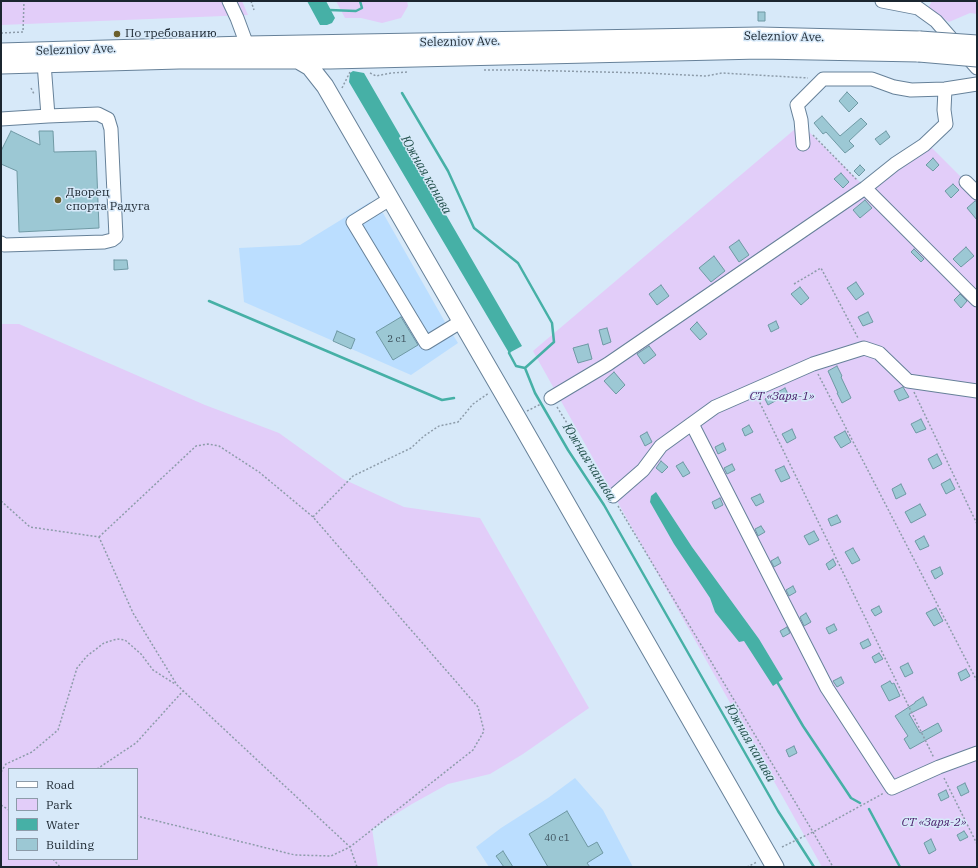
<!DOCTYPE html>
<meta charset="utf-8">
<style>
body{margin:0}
#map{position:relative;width:978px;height:868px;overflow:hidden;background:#d7e9f9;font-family:"IBM Plex Serif",serif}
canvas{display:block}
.frame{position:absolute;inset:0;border:2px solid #1b2630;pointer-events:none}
.legend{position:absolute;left:8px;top:768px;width:130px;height:92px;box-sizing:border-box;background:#d7e9f9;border:1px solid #8c9ba9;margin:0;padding:5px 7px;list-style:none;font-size:12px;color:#1b2630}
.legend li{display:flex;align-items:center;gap:8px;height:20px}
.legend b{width:20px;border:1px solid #8c9ba9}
</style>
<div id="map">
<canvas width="978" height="868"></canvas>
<div class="frame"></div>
<ul class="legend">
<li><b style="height:5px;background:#fff"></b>Road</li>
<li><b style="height:11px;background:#e2cdf9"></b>Park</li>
<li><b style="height:11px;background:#46b0a6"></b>Water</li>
<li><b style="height:11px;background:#9cc8d4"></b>Building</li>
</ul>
</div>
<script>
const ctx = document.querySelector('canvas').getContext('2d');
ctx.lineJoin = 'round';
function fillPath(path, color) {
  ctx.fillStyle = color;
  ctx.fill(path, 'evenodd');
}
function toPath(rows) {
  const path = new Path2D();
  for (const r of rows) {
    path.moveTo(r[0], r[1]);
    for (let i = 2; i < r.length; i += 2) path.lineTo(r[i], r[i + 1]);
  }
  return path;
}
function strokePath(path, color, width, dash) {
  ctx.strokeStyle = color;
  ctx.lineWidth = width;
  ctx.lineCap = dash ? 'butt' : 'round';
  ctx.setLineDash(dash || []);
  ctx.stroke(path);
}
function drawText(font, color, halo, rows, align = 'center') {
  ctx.font = font + ' "IBM Plex Serif",serif';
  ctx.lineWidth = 3;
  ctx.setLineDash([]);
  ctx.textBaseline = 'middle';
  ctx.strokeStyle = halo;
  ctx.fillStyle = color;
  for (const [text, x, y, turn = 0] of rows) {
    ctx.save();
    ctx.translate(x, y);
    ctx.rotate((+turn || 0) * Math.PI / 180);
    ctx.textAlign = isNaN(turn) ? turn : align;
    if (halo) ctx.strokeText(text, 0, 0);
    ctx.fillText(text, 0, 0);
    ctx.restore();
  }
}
const built = toPath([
 [370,202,376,213,383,213,445,322,441,328,446,336,453,335,458,343,411,375,244,302,239,248,300,245],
 [575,778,603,810,633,867,489,867,476,847,501,828,548,798]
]);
const green = toPath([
 [1,1,242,1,248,15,1,25],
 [336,1,407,1,408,6,401,18,382,23,361,18,345,18],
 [932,1,977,1,977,14,970,13,949,22,928,8],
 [801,124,863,185,925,141,977,193,977,867,822,867,533,351],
 [1,324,19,324,205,405,279,433,343,479,404,507,480,518,589,708,523,754,490,774,448,784,412,804,372,829,378,867,1,867],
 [9,769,137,769,137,859,9,859]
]);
const water = toPath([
 [307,1,326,1,335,18,332,23,327,25,320,25],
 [353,71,364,73,522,346,509,353,349,82,350,73],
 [656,492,692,547,759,639,783,679,773,686,744,641,739,642,715,612,710,598,674,544,650,502,651,496]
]);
const stream = toPath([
 [329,10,356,11,362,8,360,1],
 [402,93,448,171,474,228,518,263,552,323,554,342,525,368],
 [209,301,442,400,454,398],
 [510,350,509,353,516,366,525,368,535,393,568,450,604,505,778,811,814,867],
 [776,680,803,726,851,798,860,803],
 [869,809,900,867]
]);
const building = toPath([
 [758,12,765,12,765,21,758,21,758,12],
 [847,92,858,103,849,112,839,101,847,92],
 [822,116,840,136,861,118,867,124,849,141,854,146,845,153,826,132,823,134,814,123,822,116],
 [11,131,40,145,39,131,53,131,54,152,96,151,99,228,19,232,17,171,1,164,1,151,11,131],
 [886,131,890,137,880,145,875,139,886,131],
 [933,158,939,165,933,171,926,165,933,158],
 [860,165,865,170,859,176,854,171,860,165],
 [841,173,849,182,843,188,834,179,841,173],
 [953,184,959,190,951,198,945,191,953,184],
 [865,200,872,208,860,218,853,210,865,200],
 [975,201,977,201,977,220,967,208,975,201],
 [739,240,749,255,739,262,729,247,739,240],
 [966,247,974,256,961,267,953,259,966,247],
 [914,249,924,259,921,262,911,252,914,249],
 [714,256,725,271,711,282,699,268,714,256],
 [114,260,127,260,128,269,114,270,114,260],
 [856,282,864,294,856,300,847,288,856,282],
 [661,285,669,296,657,305,649,294,661,285],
 [800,287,809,298,801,305,791,294,800,287],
 [960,294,967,301,961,308,954,300,960,294],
 [868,312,873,322,863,326,858,317,868,312],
 [401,317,418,345,393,360,376,332,401,317],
 [776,321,779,328,771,332,768,325,776,321],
 [697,322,707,334,700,340,690,329,697,322],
 [607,328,611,342,603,345,599,330,607,328],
 [337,331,355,339,351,349,333,341,337,331],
 [588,344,592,359,578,363,573,348,588,344],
 [649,346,656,355,644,364,637,354,649,346],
 [837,366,842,376,841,377,851,398,842,403,837,393,838,393,828,371,837,366],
 [614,372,625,385,616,394,604,381,614,372],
 [903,387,909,397,899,401,894,391,903,387],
 [785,388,788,394,768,405,765,399,785,388],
 [921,419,926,429,916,433,911,424,921,419],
 [749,425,753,432,745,436,742,429,749,425],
 [792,429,796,438,787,443,782,434,792,429],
 [845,431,851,442,841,448,834,437,845,431],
 [647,432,652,442,645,446,640,436,647,432],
 [723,443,726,450,718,454,715,447,723,443],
 [937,454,942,464,933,469,928,459,937,454],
 [661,461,668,467,662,473,656,468,661,461],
 [683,462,690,473,683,477,676,466,683,462],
 [732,464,735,470,727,474,724,468,732,464],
 [784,466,790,478,781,482,775,470,784,466],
 [950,479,955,489,946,494,941,484,950,479],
 [901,484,906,494,896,499,892,489,901,484],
 [760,494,764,502,756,506,751,498,760,494],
 [720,498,723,505,715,509,712,502,720,498],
 [920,504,926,515,911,523,905,512,920,504],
 [837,515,841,522,831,526,828,519,837,515],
 [761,526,765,532,758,536,755,529,761,526],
 [814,531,819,540,809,545,804,536,814,531],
 [924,536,929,546,920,550,915,541,924,536],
 [853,548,860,560,852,564,845,552,853,548],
 [778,557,781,563,774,567,771,561,778,557],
 [833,559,836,565,829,570,826,564,833,559],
 [940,567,943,574,935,579,931,571,940,567],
 [793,586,796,592,789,596,786,590,793,586],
 [879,606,882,612,875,616,871,610,879,606],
 [936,608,943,621,934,626,926,613,936,608],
 [806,613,811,622,804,626,800,617,806,613],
 [834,624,837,630,829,634,826,628,834,624],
 [787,627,790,633,783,637,780,631,787,627],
 [868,639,871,645,863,649,860,643,868,639],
 [879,653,883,659,875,663,872,657,879,653],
 [908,663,913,673,905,677,900,667,908,663],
 [966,669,970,676,961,681,958,673,966,669],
 [841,677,844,683,837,687,833,681,841,677],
 [890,681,892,684,894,683,900,696,889,701,881,686,890,681],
 [923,697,927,705,909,714,912,719,920,733,938,723,942,731,910,749,904,739,908,736,895,716,915,703,915,702,923,697],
 [794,746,797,753,789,757,786,750,794,746],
 [965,783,969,792,961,796,957,787,965,783],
 [946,790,949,797,941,801,938,794,946,790],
 [567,811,588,847,597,842,603,853,587,863,590,867,548,867,529,834,567,811],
 [964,831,968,837,960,841,957,835,964,831],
 [931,839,936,850,929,854,924,843,931,839],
 [503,851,513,867,504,867,496,856,503,851]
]);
const path = toPath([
 [251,1,254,10],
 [1,33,23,32,24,1],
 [484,70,517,70,645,73,706,76,722,73,808,78],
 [370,73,376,76,391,73,407,72],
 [31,88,34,94],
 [342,88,350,72],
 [813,135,857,180],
 [794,284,821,268,858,338],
 [818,374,977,681],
 [914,392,977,524],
 [758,399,934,758],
 [557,407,607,487],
 [527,411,541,404],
 [1,501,30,527,99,537,133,613,177,685,350,847,357,867],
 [618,506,813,832,833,867],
 [313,517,353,476,411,448,424,436,439,426,458,422,473,404,489,393],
 [99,537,196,446,208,444,219,446,259,472,313,517,478,707,484,731,473,750,350,847,331,856,295,855,137,816],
 [97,769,136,743,183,691],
 [1,772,6,764,32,752,58,730,77,668,87,656,104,643,117,639,125,640,141,654,153,670,175,684],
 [944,778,977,844],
 [1,805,9,810],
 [782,847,813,832,884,793],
 [53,859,60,867],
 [747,867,757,862]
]);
const minor = toPath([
 [229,1,237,18,247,45],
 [882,1,918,8,936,21,977,68],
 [44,63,48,116],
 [1,119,48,116,98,114,108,119,111,129,116,237,112,240,104,242,4,245,1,243],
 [803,144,801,120,797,105,823,79,872,79,894,87,911,90,945,89,977,84],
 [966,182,977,193],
 [865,188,977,300],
 [390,199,353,222,426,343,462,321],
 [551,398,608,364,865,188,895,164,924,145,946,124,944,110,945,89],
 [692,424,827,688,892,788,939,767,977,753],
 [613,496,643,470,661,446,715,407,813,364,864,348,879,353,908,381,977,391]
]);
const major = toPath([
 [1,52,247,45,760,36,920,40],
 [298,60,310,67,325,86,518,419,775,867],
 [1,65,179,60,330,60,760,50,919,53]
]);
const majorBridge = toPath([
 [920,40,977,44],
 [919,53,977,58]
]);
const markers = [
 [117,34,4,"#6b5f2c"],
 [58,200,4,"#6b5f2c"]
];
const numberNames = [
 ["2 с1",397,339],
 ["40 с1",557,838]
];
const poiNames = [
 ["По требованию",125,34],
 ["Дворец",66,193],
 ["спорта Радуга",66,207]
];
const streetNames = [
 ["Selezniov Ave.",784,37,1],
 ["Selezniov Ave.",460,42,-1],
 ["Selezniov Ave.",76,50,-2]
];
const parkNames = [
 ["СТ «Заря-1»",782,397],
 ["СТ «Заря-2»",934,823]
];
const waterNames = [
 ["Южная канава",426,175,60],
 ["Южная канава",589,462,58],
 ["Южная канава",750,743,60]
];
fillPath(built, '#bbdeff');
fillPath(green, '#e2cdf9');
fillPath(water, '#46b0a6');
strokePath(stream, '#46b0a6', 2.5);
fillPath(building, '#9cc8d4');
strokePath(building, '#6f99a4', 1);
strokePath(minor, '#668199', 15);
strokePath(major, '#668199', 19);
strokePath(path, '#8d9caa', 1.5, [2, 2]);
strokePath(minor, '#fff', 13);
strokePath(major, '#fff', 17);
strokePath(majorBridge, '#668199', 19, []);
strokePath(majorBridge, '#fff', 17);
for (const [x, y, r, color] of markers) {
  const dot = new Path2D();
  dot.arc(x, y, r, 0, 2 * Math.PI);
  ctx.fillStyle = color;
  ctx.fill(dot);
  strokePath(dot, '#d7e9f9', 1.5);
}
drawText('10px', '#3b4e59', null, numberNames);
drawText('12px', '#1b2630', '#d7e9f9', poiNames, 'left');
drawText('12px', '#1b2630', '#d7e9f9', streetNames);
drawText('italic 12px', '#4b206c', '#d7e9f9', parkNames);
drawText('italic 13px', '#25534e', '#d7e9f9', waterNames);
</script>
